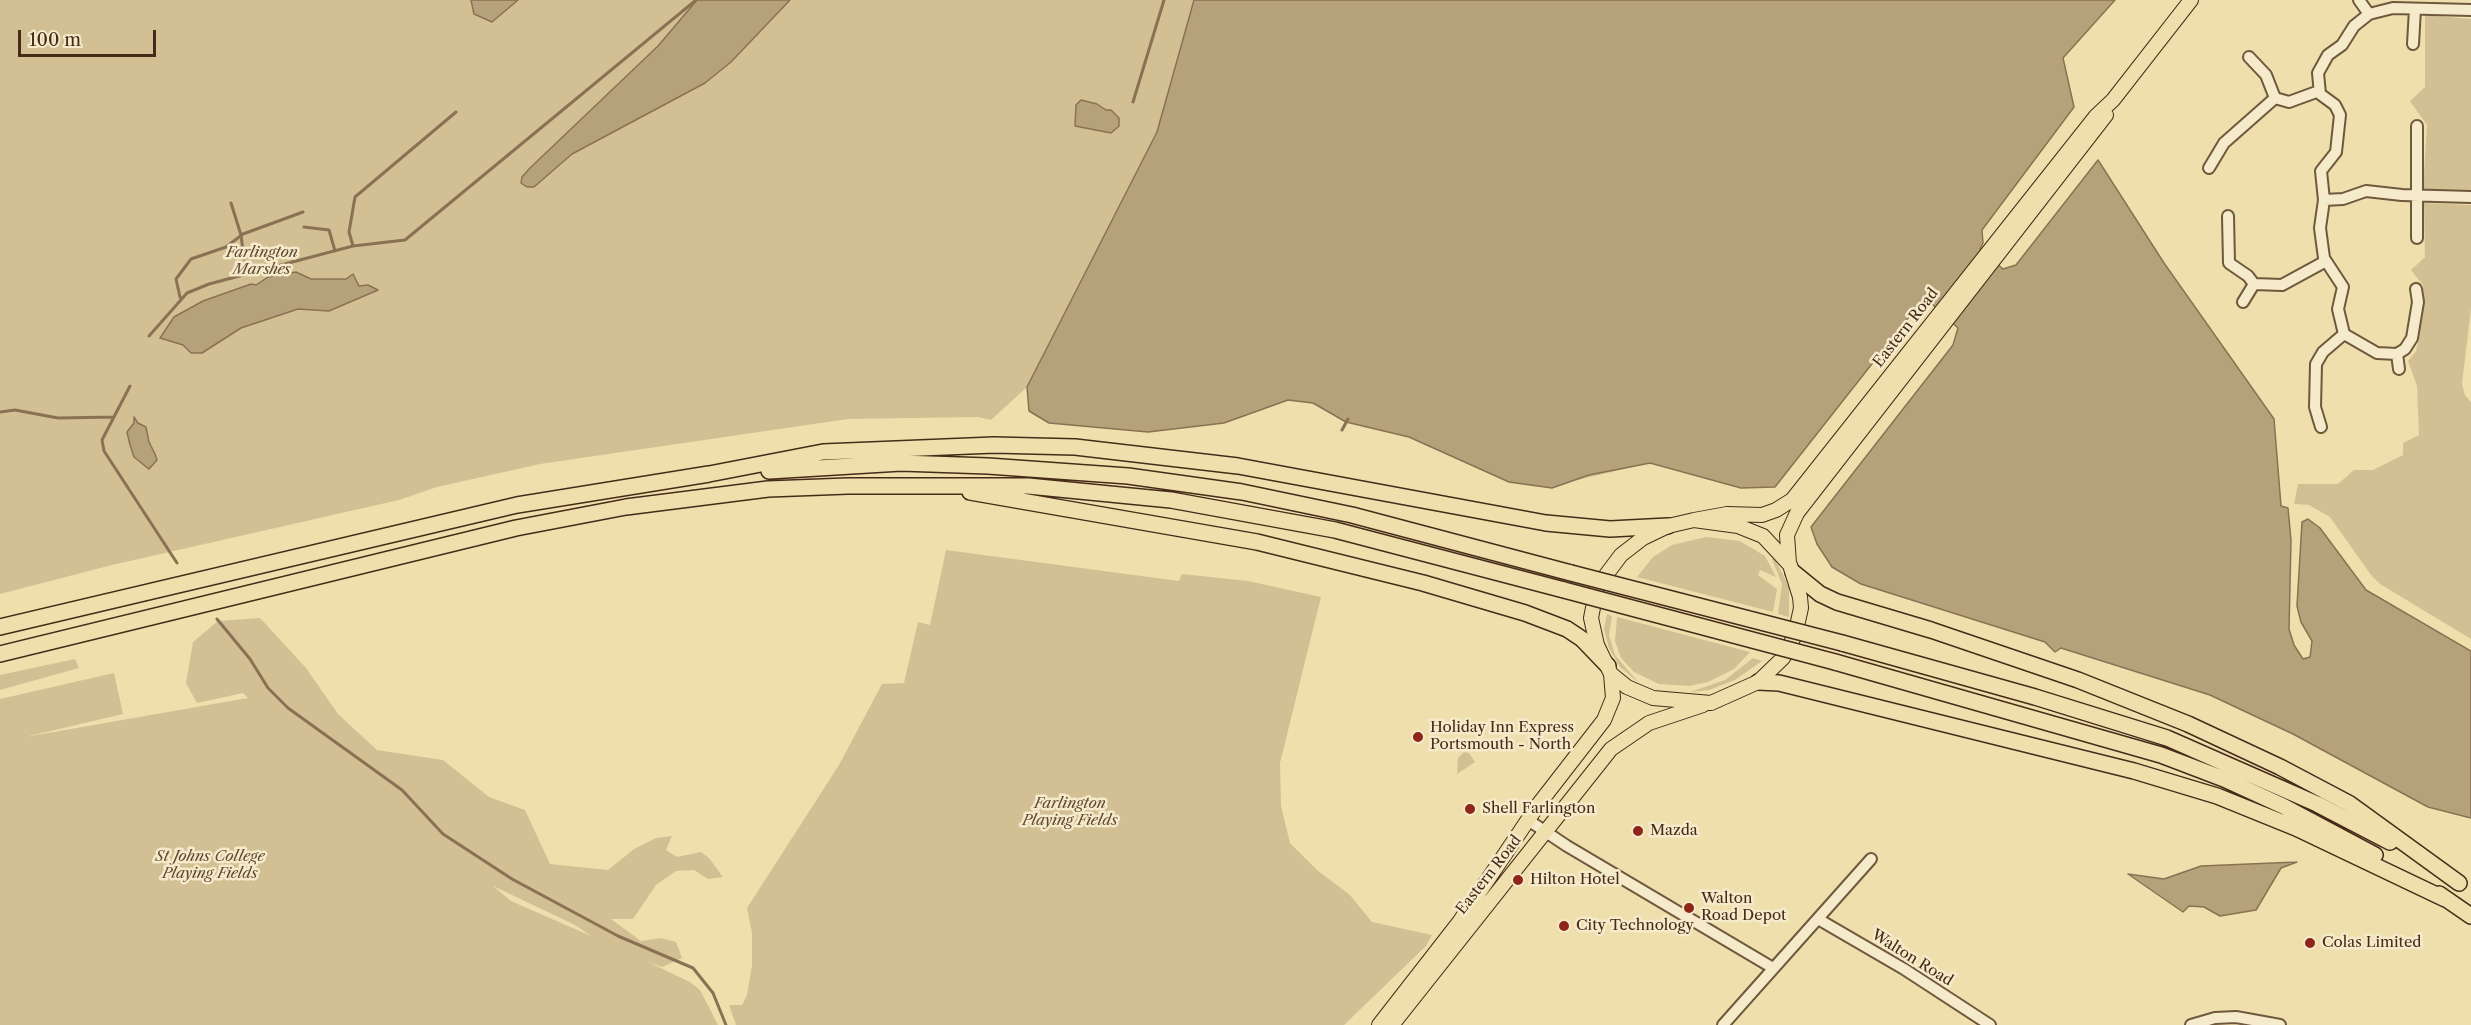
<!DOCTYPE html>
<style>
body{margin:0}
#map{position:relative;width:2471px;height:1025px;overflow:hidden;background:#efdfad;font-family:"Libre Caslon Text",serif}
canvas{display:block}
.scale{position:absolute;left:18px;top:30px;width:138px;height:27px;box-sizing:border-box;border:3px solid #462b18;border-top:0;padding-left:8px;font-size:18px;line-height:21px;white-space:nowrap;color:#462b18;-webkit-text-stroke:4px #f5eaca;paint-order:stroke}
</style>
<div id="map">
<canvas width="2471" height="1025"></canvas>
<div class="scale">100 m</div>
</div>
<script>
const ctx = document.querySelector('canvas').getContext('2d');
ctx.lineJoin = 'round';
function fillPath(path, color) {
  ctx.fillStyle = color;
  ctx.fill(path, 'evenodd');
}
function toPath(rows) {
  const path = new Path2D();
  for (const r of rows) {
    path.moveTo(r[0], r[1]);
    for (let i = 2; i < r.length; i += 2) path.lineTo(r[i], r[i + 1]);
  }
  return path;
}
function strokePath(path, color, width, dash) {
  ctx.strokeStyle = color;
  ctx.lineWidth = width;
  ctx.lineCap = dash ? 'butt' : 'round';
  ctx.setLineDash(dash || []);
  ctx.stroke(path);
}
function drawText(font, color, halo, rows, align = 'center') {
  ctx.font = font + ' "Libre Caslon Text",serif';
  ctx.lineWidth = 5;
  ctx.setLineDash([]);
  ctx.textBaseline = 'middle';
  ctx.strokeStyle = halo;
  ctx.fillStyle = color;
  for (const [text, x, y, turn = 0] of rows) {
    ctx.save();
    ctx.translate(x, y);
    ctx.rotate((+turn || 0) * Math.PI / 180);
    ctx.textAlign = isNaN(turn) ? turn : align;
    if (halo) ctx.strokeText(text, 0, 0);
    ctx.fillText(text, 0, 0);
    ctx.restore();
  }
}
const green = toPath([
 [0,0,1784,0,1767,233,1982,323,2051,648,2045,642,1854,581,1832,567,1817,544,1811,527,1953,345,1958,328,1932,304,1912,313,1775,487,1741,488,1650,463,1548,487,1504,479,1409,437,1346,422,1313,403,1288,400,1224,423,1183,423,1038,403,1027,387,991,420,978,417,848,419,540,464,437,487,399,500,112,565,0,594],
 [2425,15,2471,19,2471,191,2423,190,2427,125,2410,101,2425,87],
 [2424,203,2471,205,2471,309,2462,384,2465,395,2471,402,2471,639,2380,584,2371,575,2330,517,2309,505,2294,504,2298,484,2338,484,2354,470,2373,470,2403,455,2403,443,2419,435,2417,386,2408,361,2416,351,2419,338,2423,285,2411,270,2425,257],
 [1706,537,1740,541,1765,556,1776,577,1760,570,1758,575,1777,589,1773,612,1637,577,1653,557,1672,545],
 [946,550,1179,581,1182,574,1248,581,1321,597,1280,763,1281,806,1290,843,1318,871,1350,895,1372,922,1432,935,1426,946,1344,1025,736,1025,729,1005,742,1005,747,995,752,965,752,933,747,908,839,765,882,684,904,683,918,622,930,625],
 [1774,557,1789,587,1789,617,1778,614,1782,584,1772,559],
 [1607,614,1612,616,1609,635,1615,655,1639,683,1620,667,1609,648,1604,629],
 [1617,617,1750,652,1734,669,1708,682,1689,686,1659,684,1634,672,1621,658,1615,641],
 [260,618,306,668,338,714,377,750,443,760,489,797,525,810,550,864,608,870,634,849,656,838,672,836,666,850,677,857,701,852,709,858,723,877,708,879,694,870,676,871,656,885,633,919,611,919,641,941,661,938,676,942,682,958,662,967,648,962,690,982,700,990,718,1025,0,1025,0,699,114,673,123,714,25,737,248,698,243,693,197,703,186,683,193,642,218,621],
 [493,886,575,925,591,936,511,901],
 [1753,658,1762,661,1735,680,1709,690,1690,692,1725,680],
 [75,659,79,668,0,690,0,675],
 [1464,752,1469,753,1475,762,1457,774,1458,758]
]);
const water = toPath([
 [471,0,518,0,492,22,474,14,471,0],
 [697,0,790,0,731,62,705,83,572,154,534,187,527,187,521,183,522,177,530,168,658,46,697,0],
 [1194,0,2115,0,2063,58,2074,107,1982,230,1983,243,1980,249,2003,269,2016,265,2098,160,2164,263,2274,419,2281,506,2288,508,2291,540,2289,629,2294,645,2303,659,2310,657,2312,641,2301,622,2297,606,2302,522,2308,519,2320,528,2366,590,2471,651,2471,818,2428,807,2293,734,2210,695,2061,648,2055,652,2045,642,1861,584,1832,567,1817,544,1811,527,1953,345,1958,328,1932,304,1912,313,1775,487,1741,488,1650,463,1589,475,1552,488,1509,482,1409,437,1346,422,1313,403,1288,400,1224,423,1148,432,1049,423,1029,411,1027,387,1157,132,1194,0],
 [1081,100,1097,104,1106,110,1111,110,1119,118,1119,126,1111,133,1075,126,1076,105,1081,100],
 [296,272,311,279,346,279,353,274,359,286,368,285,378,290,329,311,298,309,241,328,202,353,191,353,183,345,160,338,174,317,203,301,251,284,256,285,268,277,296,272],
 [134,417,138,423,146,427,149,442,155,454,157,460,149,469,134,457,130,445,127,432,134,423,134,417],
 [2297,862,2281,868,2256,910,2220,916,2204,907,2189,906,2183,912,2128,874,2164,879,2201,866,2297,862]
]);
const stream = toPath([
 [1133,102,1164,0],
 [231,203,241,235,244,259],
 [304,227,329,230,335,251],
 [353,246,349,232,355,197,456,112],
 [180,297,176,279,191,259,226,247,243,234,303,212],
 [149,336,187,293,209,284,353,246,405,240,696,0],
 [130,386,102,440,104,451,177,563],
 [0,412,15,410,58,418,114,417],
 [1342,430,1348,419],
 [217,619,250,659,268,688,288,708,402,790,443,834,512,879,618,936,693,968,713,993,726,1025]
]);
const minor = toPath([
 [2359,0,2369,14],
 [2413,44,2415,9],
 [2249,57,2266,75,2275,98,2289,102,2319,91],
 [2417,126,2417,238],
 [2209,168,2224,143,2275,98],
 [2324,200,2343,199,2366,191,2402,195,2471,197],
 [2228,216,2229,263,2248,276,2254,284,2282,285,2326,261],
 [2416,289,2418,302,2412,338,2405,349,2397,354,2377,353,2344,334,2338,309,2343,287,2324,258,2320,228,2324,200,2321,171,2336,152,2340,115,2335,105,2320,94,2318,73,2328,55,2342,45,2354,26,2369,14,2393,8,2471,10],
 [2243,302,2254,284],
 [2397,354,2399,369],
 [2321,427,2315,407,2316,364,2323,352,2344,334],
 [1528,820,1567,846,1773,968],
 [1818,919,1904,969,1990,1025],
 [1723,1025,1871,859],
 [2191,1025,2215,1018,2236,1017,2280,1025]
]);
const major = toPath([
 [1694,520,1727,514,1762,515,1776,510,1792,500,2096,116,2113,100,2191,0],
 [1694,520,1738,526,1763,536,1790,565,1800,597,1801,608,1795,635,1783,658,1758,682,1711,703,1653,698,1627,687,1611,674,1597,645,1591,618,1597,587,1621,555,1643,538,1668,526,1694,520],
 [1789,563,1787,535,1797,513,2106,115],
 [1379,1025,1460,921,1538,805,1604,720,1613,698,1611,674],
 [1392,1025,1611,749,1649,723,1703,705]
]);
const highway = toPath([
 [769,471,901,463,988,466,1128,476,1242,492,1352,515,1571,573],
 [970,492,1257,542,1423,583,1525,613,1567,629,1582,639,1608,666],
 [1793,572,1820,594,1837,602,1931,630,2078,680,2188,724,2280,767,2350,804,2459,883],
 [0,627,517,505,709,474,823,452,994,445,1075,447,1238,466,1546,523,1610,529,1668,526],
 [1842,643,2035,697,2167,738,2317,804,2390,842],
 [0,654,516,528,626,507,768,489,848,486,1028,486,1171,500,1335,530,1564,590],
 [1835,662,2161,755,2224,779,2283,806,2375,855],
 [1758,682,1779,683,2134,771,2217,796,2296,828,2445,899],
 [2439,894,2471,916]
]);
const highwayBridge = toPath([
 [1571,573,1842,643],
 [1564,590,1835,662]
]);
const markers = [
 [1418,737,6,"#8f2418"],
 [1470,809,6,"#8f2418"],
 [1638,831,6,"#8f2418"],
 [1518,880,6,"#8f2418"],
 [1689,908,6,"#8f2418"],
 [1564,926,6,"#8f2418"],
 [2310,943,6,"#8f2418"]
];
const parkNames = [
 ["Farlington",262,253],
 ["Marshes",262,270],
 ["Farlington",1070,804],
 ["Playing Fields",1070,821],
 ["St Johns College",210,857],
 ["Playing Fields",210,874]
];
const streetNames = [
 ["Eastern Road",1906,328,-52],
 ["Eastern Road",1489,875,-52],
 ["Walton Road",1912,958,32]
];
const poiNames = [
 ["Holiday Inn Express",1430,728],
 ["Portsmouth - North",1430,745],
 ["Shell Farlington",1482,809],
 ["Mazda",1650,831],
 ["Hilton Hotel",1530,880],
 ["Walton",1701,899],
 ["Road Depot",1701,916],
 ["City Technology",1576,926],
 ["Colas Limited",2322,943]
];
fillPath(green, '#d2c094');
fillPath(water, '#b6a27a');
strokePath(water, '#897253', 1.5);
strokePath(stream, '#897253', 3);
strokePath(minor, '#70583d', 14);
strokePath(major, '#462b18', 16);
strokePath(highway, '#462b18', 18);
strokePath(minor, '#f5eaca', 10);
strokePath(major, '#efdfad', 14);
strokePath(highway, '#efdfad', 15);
strokePath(highwayBridge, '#462b18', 18, []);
strokePath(highwayBridge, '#efdfad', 15);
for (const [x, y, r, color] of markers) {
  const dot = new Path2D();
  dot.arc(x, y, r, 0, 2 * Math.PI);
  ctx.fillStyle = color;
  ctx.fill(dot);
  strokePath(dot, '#f5eaca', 2);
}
drawText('italic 15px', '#624931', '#f5eaca', parkNames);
drawText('15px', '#462b18', '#f5eaca', streetNames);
drawText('15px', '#462b18', '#f5eaca', poiNames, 'left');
</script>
